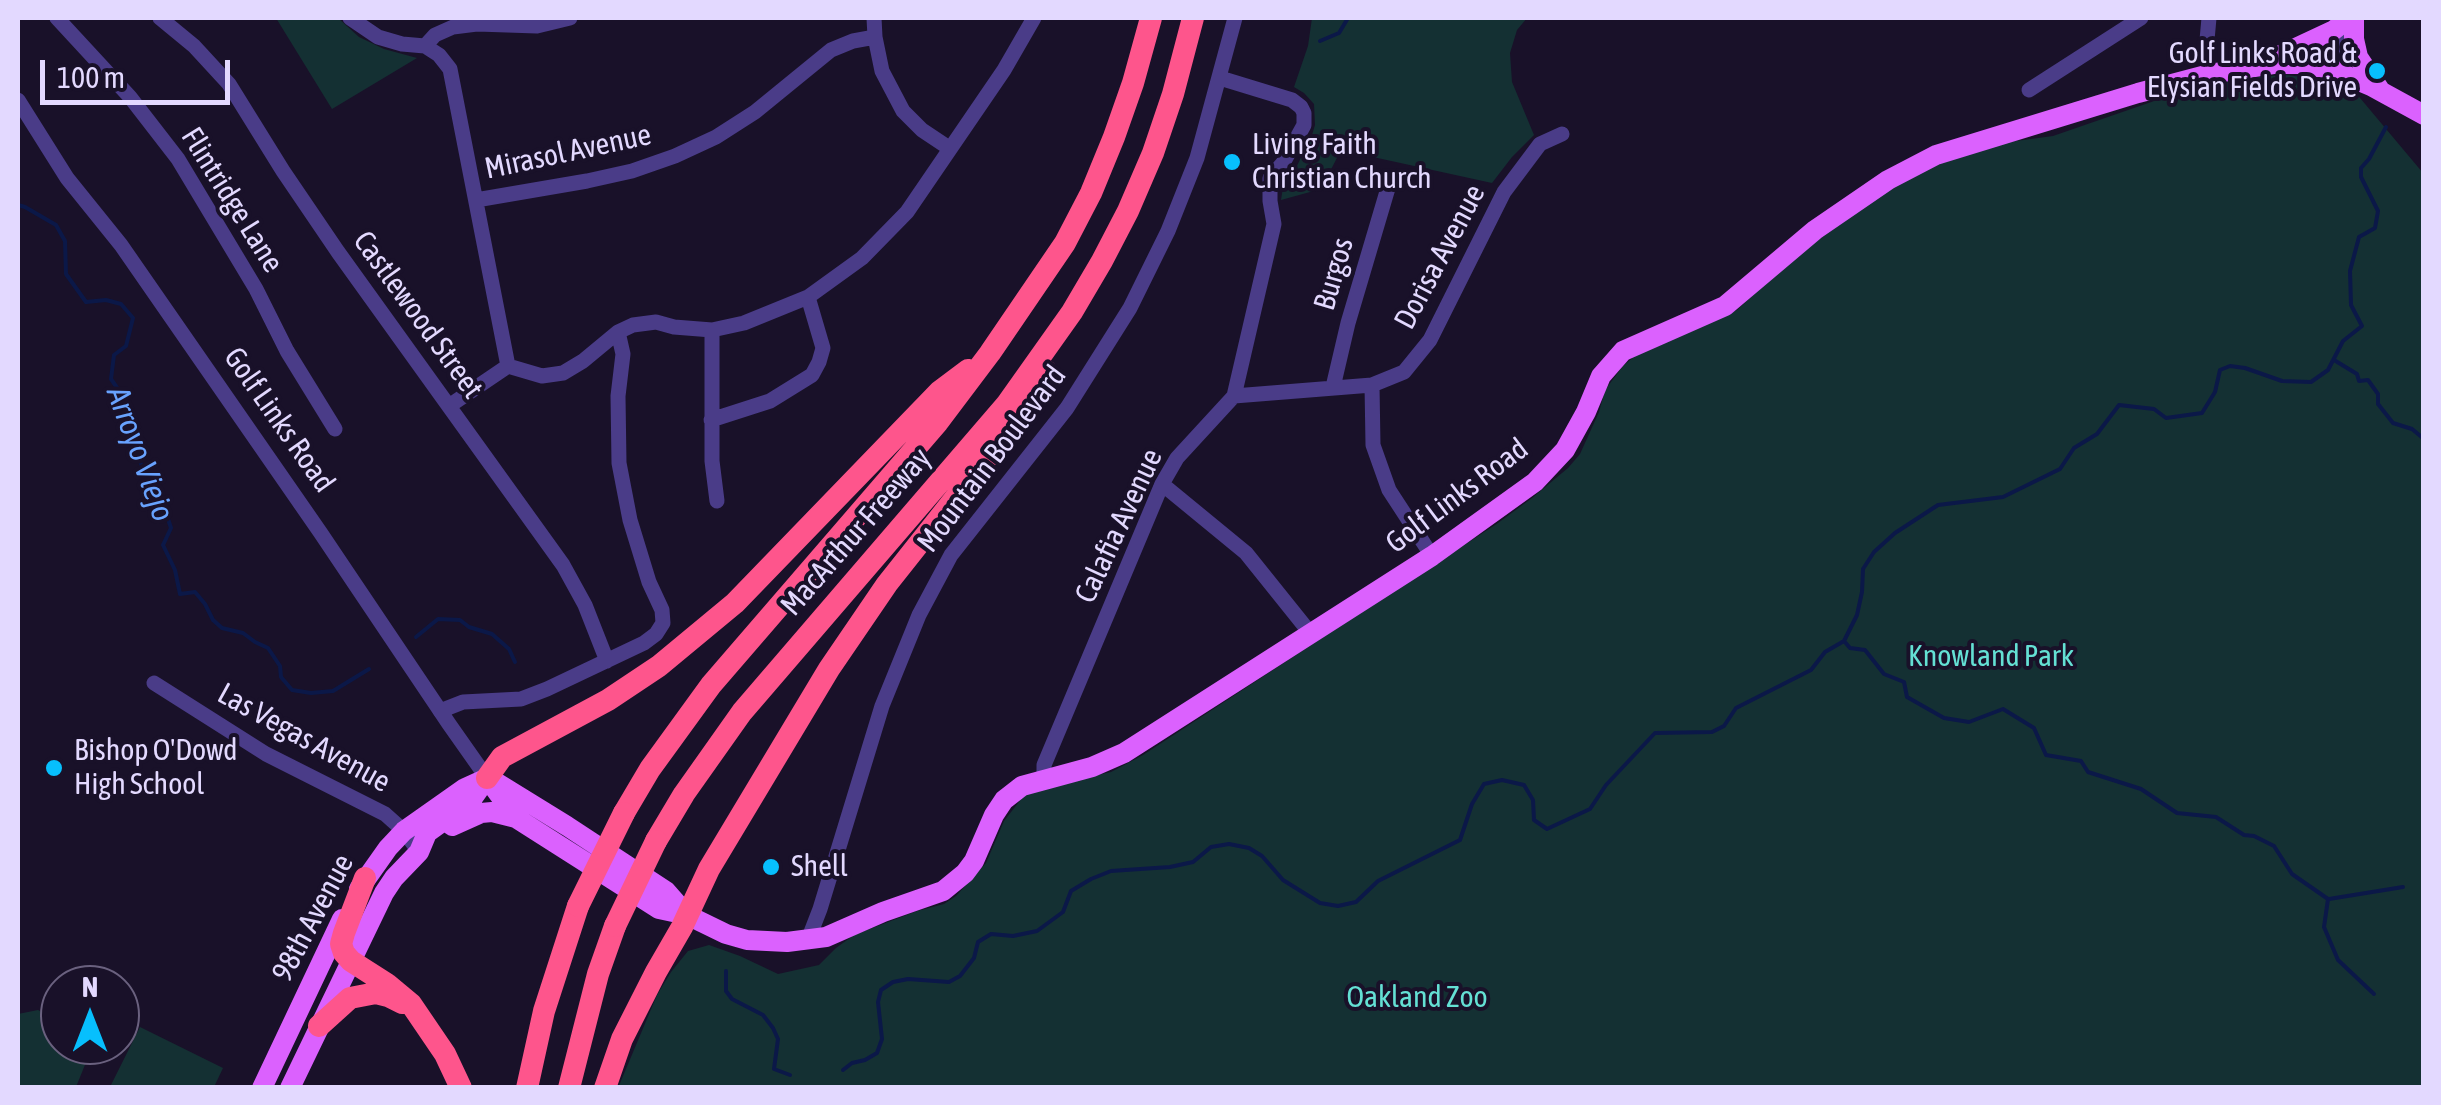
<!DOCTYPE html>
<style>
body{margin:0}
#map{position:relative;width:2441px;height:1105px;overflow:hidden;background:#191129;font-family:"Asap Condensed",sans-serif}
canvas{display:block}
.frame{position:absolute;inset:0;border:20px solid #e3d9ff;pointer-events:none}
.north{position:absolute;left:40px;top:965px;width:100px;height:100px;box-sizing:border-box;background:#191129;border:2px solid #6a617f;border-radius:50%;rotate:0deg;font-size:28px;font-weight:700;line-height:40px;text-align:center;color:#e3d9ff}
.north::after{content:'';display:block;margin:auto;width:35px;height:45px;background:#07bffd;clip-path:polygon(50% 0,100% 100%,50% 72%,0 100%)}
.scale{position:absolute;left:40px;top:60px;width:190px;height:45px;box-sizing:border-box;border:5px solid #e3d9ff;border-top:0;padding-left:12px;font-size:30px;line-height:35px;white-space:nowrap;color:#e3d9ff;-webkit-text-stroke:8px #191129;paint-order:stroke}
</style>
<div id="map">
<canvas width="2441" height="1105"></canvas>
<div class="frame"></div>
<div class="north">N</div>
<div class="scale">100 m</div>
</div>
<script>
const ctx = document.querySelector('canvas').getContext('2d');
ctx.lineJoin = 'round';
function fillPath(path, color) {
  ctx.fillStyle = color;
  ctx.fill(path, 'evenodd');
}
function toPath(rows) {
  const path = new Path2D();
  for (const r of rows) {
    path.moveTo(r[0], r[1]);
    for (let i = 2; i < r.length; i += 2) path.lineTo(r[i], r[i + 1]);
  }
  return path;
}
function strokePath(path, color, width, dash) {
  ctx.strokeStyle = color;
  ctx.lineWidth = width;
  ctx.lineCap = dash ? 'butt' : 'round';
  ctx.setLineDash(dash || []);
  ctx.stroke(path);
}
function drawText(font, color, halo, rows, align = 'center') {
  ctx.font = font + ' "Asap Condensed",sans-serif';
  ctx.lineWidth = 8;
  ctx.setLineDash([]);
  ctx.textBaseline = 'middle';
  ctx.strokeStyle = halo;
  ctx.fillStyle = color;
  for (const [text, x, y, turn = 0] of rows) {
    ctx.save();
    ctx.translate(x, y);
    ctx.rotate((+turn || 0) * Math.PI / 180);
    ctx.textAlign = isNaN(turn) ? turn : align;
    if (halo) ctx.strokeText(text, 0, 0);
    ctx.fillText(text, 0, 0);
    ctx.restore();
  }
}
const green = toPath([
 [276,18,338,18,359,37,384,49,417,58,332,109],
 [1312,18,1527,18,1517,30,1510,53,1512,82,1534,135,1512,157,1492,183,1341,150,1321,189,1281,200,1284,181,1294,172,1312,135,1315,125,1314,104,1304,93,1294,87,1308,46],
 [2285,75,2332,80,2350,86,2423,173,2423,1087,618,1088,657,995,671,972,688,951,709,945,740,956,778,974,819,965,836,948,854,935,917,911,944,904,956,896,986,863,1004,821,1022,798,1037,788,1111,772,1143,755,1498,523,1532,498,1568,468,1580,454,1599,412,1605,390,1623,366,1636,355,1737,310,1796,256,1896,184,1940,162,2001,143,2053,136,2160,99,2211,85,2257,77],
 [38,1010,60,1022,60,1045,93,1045,76,1087,18,1087,18,1014],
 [140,1027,223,1068,214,1087,110,1087]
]);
const stream = toPath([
 [1320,41,1339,33,1348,18],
 [2423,85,2424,85],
 [18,205,25,207,56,225,65,241,66,274,86,302,106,300,121,304,133,318,126,346,114,355,111,379,129,405,128,431,145,474,150,495,167,516,171,528,163,545,175,570,180,594,195,592,205,604,213,620,222,628,243,633,255,642,268,648,280,666,281,677,292,690,311,693,333,691,369,669],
 [2334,360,2357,374,2359,381,2368,380,2378,394,2378,404,2393,423,2412,429,2424,439],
 [416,637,438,619,460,620,469,627,492,634,509,649,515,662],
 [1844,641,1850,648,1865,650,1884,674,1904,682,1907,697,1944,718,1969,722,2003,709,2034,728,2046,755,2081,761,2088,772,2141,789,2177,813,2216,817,2244,835,2254,836,2274,846,2292,874,2328,899,2324,927,2338,960,2374,994],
 [2329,899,2403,887],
 [726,971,726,991,732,999,763,1015,773,1028,778,1039,774,1069,790,1075],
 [843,1070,852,1063,865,1060,877,1053,882,1039,878,1002,881,990,893,982,908,979,949,982,960,976,974,958,978,942,991,934,1013,936,1037,931,1063,912,1071,891,1091,879,1111,871,1170,867,1193,862,1211,847,1229,844,1249,848,1262,856,1283,880,1320,903,1338,906,1356,902,1378,881,1460,840,1472,804,1484,784,1502,780,1524,785,1533,800,1534,820,1547,829,1590,809,1606,785,1655,733,1712,732,1724,726,1736,708,1811,670,1825,652,1844,641,1857,615,1862,592,1863,569,1874,552,1895,533,1938,505,2003,497,2060,469,2074,448,2097,434,2119,405,2154,409,2166,418,2202,413,2215,392,2220,370,2230,366,2245,368,2282,381,2311,382,2328,370,2343,341,2362,326,2351,305,2350,271,2359,237,2375,228,2378,211,2361,177,2361,168,2369,159,2386,127]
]);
const minor = toPath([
 [57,18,130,97,178,159,256,289,287,351,335,429],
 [160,18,194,46,229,84,283,171,338,252,563,565,585,605,607,661],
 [350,18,378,37,402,44,425,46,439,55,450,69,508,366],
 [874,18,875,37,882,71,903,111,922,130,949,148],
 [2209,18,2206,51,2210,74],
 [425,46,435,35,453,27,477,24,537,26,570,18],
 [2333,70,2350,22],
 [2029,90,2141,18],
 [18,100,67,178,121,245,320,532,449,724,487,778],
 [476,200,587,181,632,171,675,156,716,137,755,112,831,50,853,41,875,37],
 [712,330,712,461,717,501],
 [508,366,542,376,563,373,583,361,618,332,633,325,656,322,674,327,712,330,744,323,808,297,862,258,907,212,1004,70,1034,18],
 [1372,385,1373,445,1389,490,1432,556],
 [1333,387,1348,323,1391,178],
 [1234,396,1372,385,1404,372,1430,340,1504,192,1540,144,1562,134],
 [449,406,508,366],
 [711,420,770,401,812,375,819,362,823,348,808,297],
 [1162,484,1246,553,1311,634],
 [154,683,266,754,385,814,404,831,419,852],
 [440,711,463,702,521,699,547,689,644,643,656,634,663,623,662,610,649,582,630,520,619,463,618,396,623,354,618,332],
 [1044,779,1044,765,1162,484,1177,458,1234,396,1274,224,1270,201,1270,178,1283,163,1304,125,1304,113,1301,107,1292,100,1220,78],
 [808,940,820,909,882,706,919,615,951,555,1067,408,1130,308,1168,231,1197,158,1235,18]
]);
const major = toPath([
 [2354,18,2354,39,2358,57,2380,90],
 [2272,59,2334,30,2349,18],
 [487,778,516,818,659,909,687,915,726,934,747,940,787,942,826,937,883,912,943,891,965,873,974,861,994,815,1004,800,1022,786,1092,767,1124,753,1432,556,1535,482,1565,450,1586,412,1601,376,1623,351,1725,306,1815,230,1888,180,1936,155,2138,93,2210,74,2273,64,2302,64,2333,70,2371,86,2424,115],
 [494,781,567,826,666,891,687,915],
 [452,826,481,813,492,812,516,818],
 [359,889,388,848,404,831,465,788,487,778],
 [262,1088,342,919],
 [290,1088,384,893,394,878,419,852,427,833,470,802,487,778]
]);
const highway = toPath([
 [487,778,502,757,608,700,659,666,735,603,940,391,968,370],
 [624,813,650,769,711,685,938,422,990,353,1065,243,1091,193,1114,137,1133,83,1151,18],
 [656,841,684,794,742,712,1006,405,1072,312,1102,261,1128,211,1153,153,1173,94,1193,18],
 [365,878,344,933,341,944,344,953,351,961,387,984,411,1004,445,1054,461,1088],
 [319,1026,350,998,376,993,388,996,402,1003],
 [527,1088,544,1011,578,906],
 [569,1088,598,974,615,926],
 [605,1088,622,1039,656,972,682,927,709,869,829,669,887,584,1017,420,1046,371]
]);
const highwayBridge = toPath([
 [578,906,624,813],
 [615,926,656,841]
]);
const markers = [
 [2377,71,10,"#07bffd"],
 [1232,162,10,"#07bffd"],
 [54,768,10,"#07bffd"],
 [771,867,10,"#07bffd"]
];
const poiNames = [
 ["Golf Links Road &",2357,54,"right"],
 ["Elysian Fields Drive",2357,88,"right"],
 ["Living Faith",1252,145],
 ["Christian Church",1252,179],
 ["Bishop O'Dowd",74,751],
 ["High School",74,785],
 ["Shell",791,867]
];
const streetNames = [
 ["Mirasol Avenue",568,152,-12],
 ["Flintridge Lane",232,200,58],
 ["Dorisa Avenue",1440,257,-62],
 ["Burgos",1334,274,-74],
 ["Castlewood Street",418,315,54],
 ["Golf Links Road",279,420,55],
 ["Mountain Boulevard",992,459,-53],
 ["Golf Links Road",1457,496,-37],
 ["Calafia Avenue",1119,526,-65],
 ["MacArthur Freeway",856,532,-49],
 ["Las Vegas Avenue",304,738,29],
 ["98th Avenue",313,918,-62]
];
const parkNames = [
 ["Knowland Park",1991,657],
 ["Oakland Zoo",1417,998]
];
const waterNames = [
 ["Arroyo Viejo",140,454,70]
];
fillPath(green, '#143033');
strokePath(stream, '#0b1848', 4);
strokePath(minor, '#4a3c88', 15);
strokePath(major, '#db61fe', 20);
strokePath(highway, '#fe558c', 22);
strokePath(highwayBridge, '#fe558c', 22);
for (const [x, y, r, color] of markers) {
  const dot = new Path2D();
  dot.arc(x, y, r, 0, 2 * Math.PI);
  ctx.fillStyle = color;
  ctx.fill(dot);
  strokePath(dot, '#191129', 4);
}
drawText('30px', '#e3d9ff', '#191129', poiNames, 'left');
drawText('30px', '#e3d9ff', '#191129', streetNames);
drawText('30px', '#64e0d4', '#191129', parkNames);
drawText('italic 32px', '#68a2fe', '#191129', waterNames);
</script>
